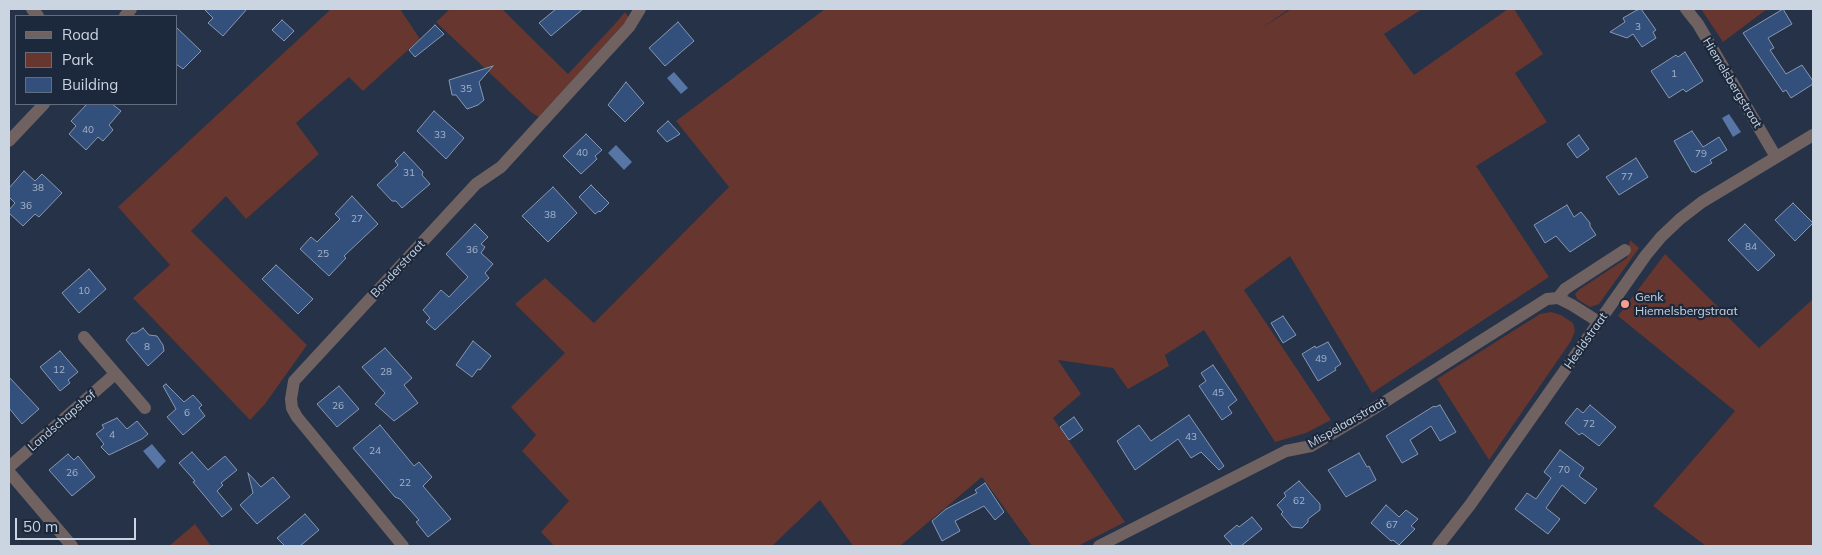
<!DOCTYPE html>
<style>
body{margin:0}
#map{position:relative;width:1822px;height:555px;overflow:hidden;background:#253247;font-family:Mulish,sans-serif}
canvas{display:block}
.frame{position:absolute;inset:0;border:10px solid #cbd4e1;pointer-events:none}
.legend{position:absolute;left:15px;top:15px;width:162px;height:90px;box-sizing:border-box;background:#1c283c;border:1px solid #626d7e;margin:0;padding:6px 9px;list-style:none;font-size:15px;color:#cbd4e1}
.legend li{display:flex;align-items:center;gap:10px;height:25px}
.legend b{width:25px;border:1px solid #626d7e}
.scale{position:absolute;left:15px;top:518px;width:121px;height:22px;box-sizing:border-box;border:2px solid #cbd4e1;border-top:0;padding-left:6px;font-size:15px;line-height:18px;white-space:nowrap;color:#cbd4e1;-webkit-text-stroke:4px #1c283c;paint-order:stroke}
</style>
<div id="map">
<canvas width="1822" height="555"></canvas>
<div class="frame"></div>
<ul class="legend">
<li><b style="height:6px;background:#706260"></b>Road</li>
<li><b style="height:14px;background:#66362f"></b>Park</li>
<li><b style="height:14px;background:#33507c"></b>Building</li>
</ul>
<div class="scale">50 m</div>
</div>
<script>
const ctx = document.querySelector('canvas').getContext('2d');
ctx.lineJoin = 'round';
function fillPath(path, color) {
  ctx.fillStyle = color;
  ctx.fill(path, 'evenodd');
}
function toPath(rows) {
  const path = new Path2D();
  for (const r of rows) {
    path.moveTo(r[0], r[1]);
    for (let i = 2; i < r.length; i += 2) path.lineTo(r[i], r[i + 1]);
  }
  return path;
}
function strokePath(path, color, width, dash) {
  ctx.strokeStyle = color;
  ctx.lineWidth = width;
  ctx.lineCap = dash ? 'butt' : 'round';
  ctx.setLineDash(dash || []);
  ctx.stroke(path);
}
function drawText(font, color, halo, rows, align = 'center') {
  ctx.font = font + ' Mulish,sans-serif';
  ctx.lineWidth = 4.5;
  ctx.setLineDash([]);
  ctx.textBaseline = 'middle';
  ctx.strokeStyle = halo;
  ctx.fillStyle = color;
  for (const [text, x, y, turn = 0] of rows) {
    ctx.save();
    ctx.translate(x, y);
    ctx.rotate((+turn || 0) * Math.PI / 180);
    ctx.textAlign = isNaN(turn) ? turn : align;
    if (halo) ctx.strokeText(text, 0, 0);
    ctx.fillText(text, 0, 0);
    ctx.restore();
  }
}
const green = toPath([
 [331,9,400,9,420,39,363,91,349,77,296,123,319,154,246,219,226,196,191,231,307,345,265,404,250,420,133,298,170,265,118,207],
 [450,9,502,9,568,74,614,25,625,12,629,18,539,117,532,113,436,22],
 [825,9,1289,9,1259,30,1291,9,1422,9,1384,34,1414,75,1508,9,1514,9,1543,54,1515,73,1547,122,1476,166,1549,277,1372,393,1290,256,1244,290,1331,420,1306,433,1275,442,1204,330,1165,355,1169,366,1128,389,1113,368,1058,360,1081,394,1053,418,1125,522,1078,546,1032,546,982,477,900,546,853,546,820,500,772,546,554,546,541,532,569,501,522,451,536,435,511,407,565,353,515,304,545,278,594,323,729,187,676,121],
 [1701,9,1767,9,1723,42],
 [1630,240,1639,248,1599,304,1590,307,1577,299,1575,294,1580,289,1627,258],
 [1665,254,1759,348,1813,299,1813,546,1706,546,1653,506,1735,411,1618,316],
 [1551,312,1561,315,1573,323,1575,331,1571,341,1489,460,1437,379,1540,314],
 [195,524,211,546,169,546]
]);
const water = toPath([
 [674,72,688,88,681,94,667,78],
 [1729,114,1741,132,1733,137,1722,118],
 [616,145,632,162,624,170,608,153],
 [152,444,166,461,158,469,143,451]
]);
const building = toPath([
 [204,9,247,9,223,36,208,23,213,18,204,9],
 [556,9,583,9,551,36,539,23,556,9],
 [1641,9,1656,30,1653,32,1656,38,1642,47,1633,34,1627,38,1610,32,1625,22,1623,18,1637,10,1641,9],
 [1783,9,1792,24,1768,38,1774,48,1770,50,1786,74,1802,65,1813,81,1813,84,1791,98,1786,90,1783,92,1743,33,1783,9],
 [282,20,294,31,284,41,272,30,282,20],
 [678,22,694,41,665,66,649,48,678,22],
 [435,25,444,34,415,57,409,50,435,25],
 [176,27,201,51,183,69,176,64,176,27],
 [1685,52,1703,81,1686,92,1683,89,1669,98,1651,71,1676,55,1678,57,1685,52],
 [493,66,479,82,484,100,478,105,467,109,456,95,452,95,449,80,493,66],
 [626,82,644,103,625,122,608,105,626,82],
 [87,104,112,104,121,111,109,125,113,130,103,141,98,137,86,150,69,134,76,126,71,121,87,104],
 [434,111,464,138,446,159,417,131,434,111],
 [668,121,680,134,667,142,657,131,668,121],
 [1692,131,1703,147,1719,137,1727,150,1710,160,1712,163,1695,173,1694,171,1692,172,1674,141,1692,131],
 [586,134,602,150,595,156,597,159,581,174,563,156,586,134],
 [1579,135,1589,149,1577,158,1567,144,1579,135],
 [404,152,423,172,422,175,430,184,402,208,396,201,392,201,377,185,398,165,395,161,404,152],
 [1636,158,1648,177,1619,195,1606,177,1636,158],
 [24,171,35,181,42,174,62,193,39,217,35,214,23,226,9,213,9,210,15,203,9,197,9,188,24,171],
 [591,185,609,203,600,212,599,211,595,214,579,197,591,185],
 [553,187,577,213,548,242,522,216,553,187],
 [352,196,378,224,344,256,346,258,329,276,300,249,311,237,317,242,340,219,335,214,352,196],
 [1793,203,1813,223,1795,241,1775,220,1793,203],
 [1567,205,1574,217,1581,212,1590,223,1590,226,1596,235,1570,252,1556,236,1545,243,1534,225,1567,205],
 [475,224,488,237,481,244,485,247,481,253,493,264,485,273,489,278,435,330,426,322,430,318,423,310,441,290,449,297,468,277,446,254,475,224],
 [1745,224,1775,255,1758,271,1728,240,1745,224],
 [276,265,313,299,298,314,262,279,276,265],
 [89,269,106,289,79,313,62,293,89,269],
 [1283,316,1296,335,1283,343,1271,323,1283,316],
 [143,328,149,335,157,336,163,345,164,351,148,366,126,340,132,333,136,333,143,328],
 [473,341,491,356,480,370,478,369,472,377,456,365,473,341],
 [1328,342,1341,364,1335,368,1336,370,1318,381,1302,354,1315,346,1316,348,1328,342],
 [385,348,412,378,404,385,418,403,394,421,375,404,385,393,362,367,385,348],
 [60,351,78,372,68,380,70,383,60,391,40,367,60,351],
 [1213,365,1237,400,1228,407,1232,413,1222,420,1199,386,1206,381,1201,373,1213,365],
 [9,377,39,409,22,424,9,408,9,377],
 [166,384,184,402,193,395,202,405,199,408,205,416,183,435,167,417,176,409,163,386,166,384],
 [339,386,359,409,337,427,317,404,339,386],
 [1440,405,1456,432,1440,441,1431,426,1410,440,1418,454,1402,463,1386,436,1434,406,1435,407,1440,405],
 [1590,405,1616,427,1599,446,1582,433,1579,435,1565,423,1577,408,1583,413,1590,405],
 [1189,415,1224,466,1219,470,1201,452,1191,458,1178,439,1135,470,1117,441,1139,425,1151,441,1189,415],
 [1074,417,1083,430,1069,440,1060,427,1074,417],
 [117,418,127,429,137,421,148,434,142,439,109,455,101,447,104,444,96,434,104,428,102,425,117,418],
 [380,425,414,466,419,462,432,477,423,486,451,519,428,537,416,522,419,520,400,499,395,497,353,448,380,425],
 [1560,450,1584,468,1579,476,1597,489,1585,504,1562,485,1546,508,1560,519,1548,534,1515,509,1527,493,1536,499,1551,478,1544,472,1560,450],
 [192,452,208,470,225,456,237,470,221,483,223,485,217,491,232,509,222,517,193,482,195,481,179,463,192,452],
 [1359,453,1367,467,1369,466,1376,480,1346,497,1328,470,1359,453],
 [68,454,74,460,78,456,95,477,72,496,49,470,68,454],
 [248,473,261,487,273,477,290,497,257,524,240,505,253,493,248,473],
 [1299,481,1320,504,1320,510,1308,519,1308,522,1302,528,1292,527,1281,514,1283,512,1277,505,1286,496,1284,493,1299,481],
 [985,483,1004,512,995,520,984,506,955,521,960,531,942,541,932,521,946,509,977,493,975,490,985,483],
 [1386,505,1399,517,1406,510,1418,519,1411,526,1415,529,1399,545,1393,540,1391,541,1371,523,1386,505],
 [305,514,319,530,300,546,285,546,277,538,305,514],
 [1252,517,1262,529,1241,546,1233,546,1224,536,1237,525,1239,527,1252,517]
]);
const minor = toPath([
 [32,9,38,16],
 [1686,9,1698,24,1776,157],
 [125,16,131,9],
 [9,141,44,104],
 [1558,298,1565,289,1625,250],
 [84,337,145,408],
 [9,467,115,374],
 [9,472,72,546],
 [403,546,297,417,292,408,291,399,294,381,476,184,501,167,629,27,640,9],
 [1099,546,1286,451,1311,446,1375,408,1547,299,1558,298,1572,305,1599,322],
 [1438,546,1470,505,1646,255,1661,237,1680,219,1702,202,1813,135]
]);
const markers = [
 [1625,304,5,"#f59d90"]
];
const numberNames = [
 ["3",1638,27],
 ["1",1674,74],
 ["35",466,89],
 ["40",88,130],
 ["33",440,135],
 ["40",582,153],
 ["79",1701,154],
 ["31",409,173],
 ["77",1627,177],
 ["38",38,188],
 ["36",26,206],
 ["38",550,215],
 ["27",357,219],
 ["84",1751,247],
 ["36",472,250],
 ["25",323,254],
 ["10",84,291],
 ["8",147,347],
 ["49",1321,359],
 ["12",59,370],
 ["28",386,372],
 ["45",1218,393],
 ["26",338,406],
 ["6",187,413],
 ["72",1589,424],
 ["4",112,435],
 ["43",1191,437],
 ["24",375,451],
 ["70",1564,470],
 ["26",72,473],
 ["22",405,483],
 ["62",1299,501],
 ["67",1392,525]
];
const streetNames = [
 ["Hiemelsbergstraat",1732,83,59],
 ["Bonderstraat",398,269,-47],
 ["Heeldstraat",1586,341,-55],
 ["Landschapshof",62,421,-41],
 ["Mispelaarstraat",1347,423,-30]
];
const poiNames = [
 ["Genk",1635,297],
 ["Hiemelsbergstraat",1635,311]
];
fillPath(green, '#66362f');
fillPath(water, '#5775a5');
fillPath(building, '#33507c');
strokePath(building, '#8898b1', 1);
strokePath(minor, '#706260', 12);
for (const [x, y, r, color] of markers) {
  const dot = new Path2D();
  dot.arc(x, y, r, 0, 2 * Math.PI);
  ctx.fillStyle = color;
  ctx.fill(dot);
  strokePath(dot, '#1c283c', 2);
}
drawText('10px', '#a5b3c8', null, numberNames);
drawText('12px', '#cbd4e1', '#1c283c', streetNames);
drawText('12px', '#cbd4e1', '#1c283c', poiNames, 'left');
</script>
